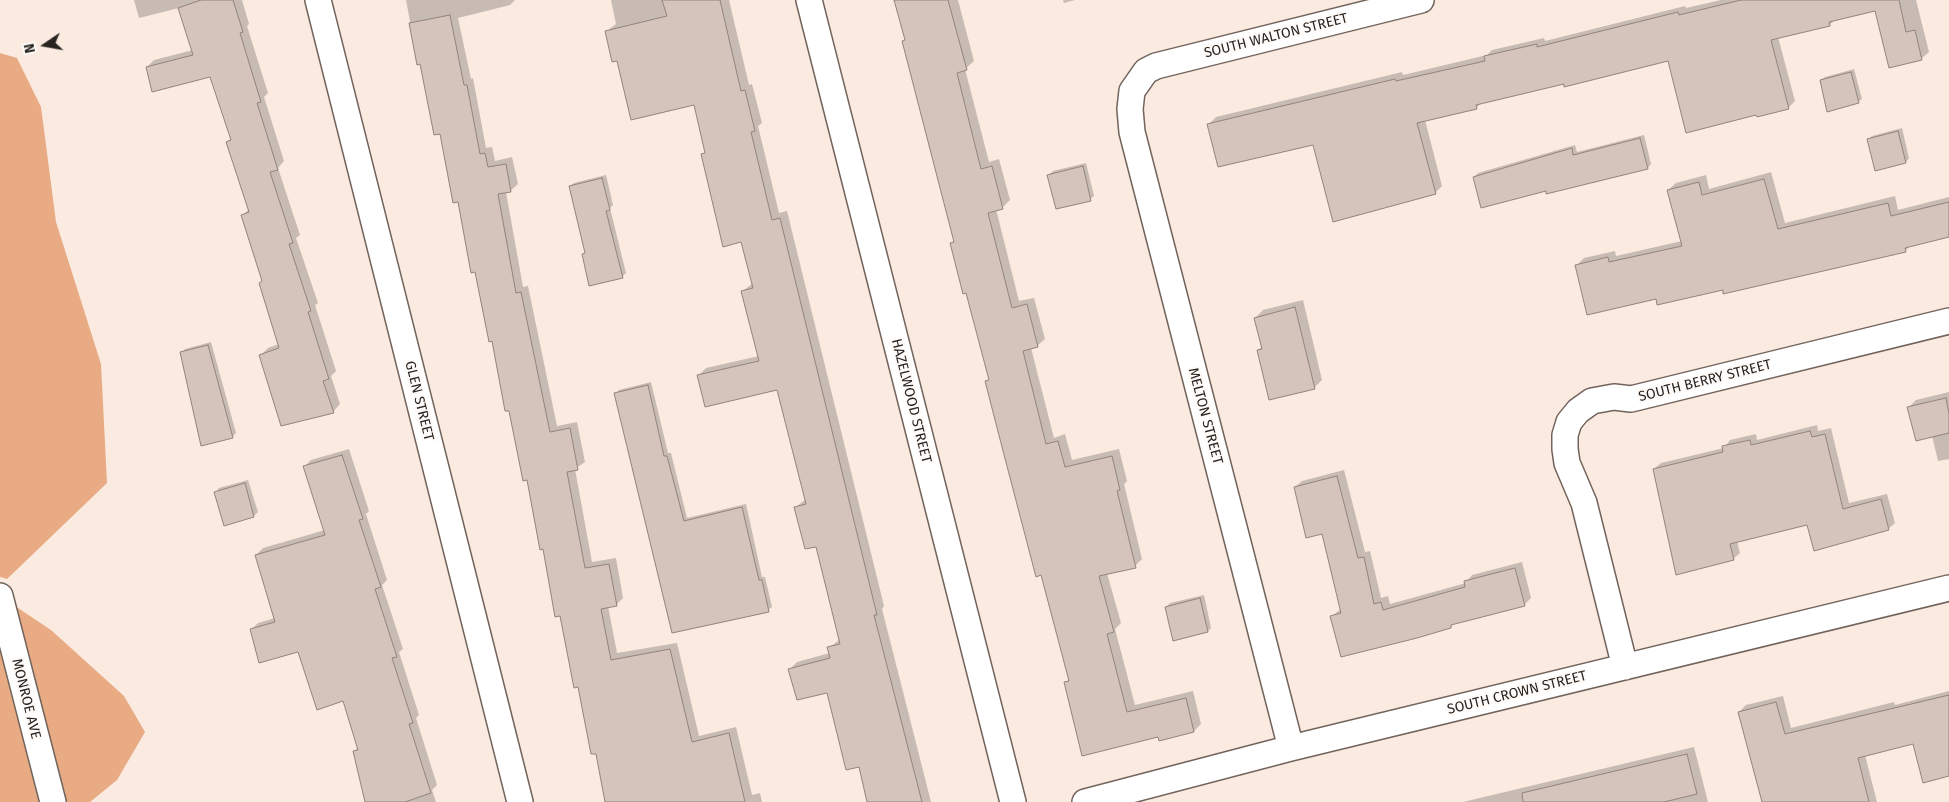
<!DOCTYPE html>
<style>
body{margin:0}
#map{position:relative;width:1949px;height:802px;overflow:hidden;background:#faeae0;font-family:"Fira Sans",sans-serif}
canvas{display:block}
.north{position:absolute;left:20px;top:20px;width:50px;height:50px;-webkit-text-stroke:4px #fdfaf8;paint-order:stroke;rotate:258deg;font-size:14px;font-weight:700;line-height:20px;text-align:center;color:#292420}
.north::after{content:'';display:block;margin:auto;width:18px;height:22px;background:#292420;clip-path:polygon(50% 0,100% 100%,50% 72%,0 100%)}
</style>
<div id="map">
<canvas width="1949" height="802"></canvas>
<div class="north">N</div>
</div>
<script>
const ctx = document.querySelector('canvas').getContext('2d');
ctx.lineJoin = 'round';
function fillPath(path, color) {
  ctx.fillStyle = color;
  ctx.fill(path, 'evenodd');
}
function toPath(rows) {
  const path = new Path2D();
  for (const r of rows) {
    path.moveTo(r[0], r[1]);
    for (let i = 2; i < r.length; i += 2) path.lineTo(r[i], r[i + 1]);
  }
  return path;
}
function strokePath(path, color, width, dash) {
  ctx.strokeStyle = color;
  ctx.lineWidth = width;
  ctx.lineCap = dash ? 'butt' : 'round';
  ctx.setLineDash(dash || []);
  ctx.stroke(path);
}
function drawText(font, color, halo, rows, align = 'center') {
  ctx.font = font + ' "Fira Sans",sans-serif';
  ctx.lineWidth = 4.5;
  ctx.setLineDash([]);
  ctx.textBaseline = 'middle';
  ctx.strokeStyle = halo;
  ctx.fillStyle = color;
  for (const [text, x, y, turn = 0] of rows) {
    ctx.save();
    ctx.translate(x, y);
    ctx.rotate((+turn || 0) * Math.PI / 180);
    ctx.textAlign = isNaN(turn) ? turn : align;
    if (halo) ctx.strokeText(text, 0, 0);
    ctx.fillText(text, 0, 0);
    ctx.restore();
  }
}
const green = toPath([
 [0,53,17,58,41,107,56,222,101,364,107,483,7,579,0,577],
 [0,596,51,630,124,696,145,732,117,780,90,802,0,802]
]);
const shadow = toPath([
 [134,0,242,0,249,24,247,26,268,93,264,97,284,161,278,168,300,235,296,238,318,303,315,305,336,371,331,376,340,404,333,412,261,355,268,348,279,344,263,280,243,215,249,209,227,142,231,138,211,75,147,67,154,60,193,50,179,8,139,18],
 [406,0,515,0,510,5,458,18,471,79,473,78,486,148,492,147,495,161,512,157,518,184,510,191,506,192,523,287,528,286,557,426,577,422,585,462,575,469,592,562,616,558,623,598,616,605,608,606,617,653,677,643,699,736,736,727,752,795,760,793,762,802,606,802,597,752,459,201,421,63,418,64],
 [611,0,729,0,749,85,752,84,762,123,758,126,779,213,787,211,884,606,882,609,931,802,869,802,859,765,827,691,790,669,797,662,830,653,829,648,840,639,817,545,796,507,806,499,778,389,698,376,706,368,759,356,743,291,753,283,742,241,702,155,706,151,695,104,618,59,607,31,616,24],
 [895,0,958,0,974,61,965,69,989,162,999,159,1010,200,1002,208,996,209,1019,301,1034,298,1045,339,1037,346,1031,348,1054,438,1065,434,1072,460,1119,449,1127,481,1124,484,1142,559,1135,566,1107,573,1121,623,1115,629,1135,705,1193,691,1201,724,1194,731,1160,739,1159,736,1065,683,1070,678,1042,574,986,381,990,378,967,292,951,244,955,240],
 [1063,0,1075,0,1064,3],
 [1721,0,1916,0,1929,52,1921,59,1876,10,1835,19,1830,25,1778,37,1795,101,1788,108,1669,60,1482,102,1476,108,1425,120,1442,186,1435,193,1314,143,1209,124,1216,117,1402,72,1403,75,1487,55,1492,50,1544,38,1545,41,1685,6,1686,8],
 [1854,69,1862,99,1858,102,1821,80,1825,77],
 [1902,128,1909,158,1906,162,1868,140,1872,136],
 [1644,135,1651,164,1648,168,1474,177,1478,173,1575,145,1577,152],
 [1086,163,1094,196,1090,199,1049,175,1053,171],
 [1771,172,1785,223,1895,196,1898,210,1949,197,1949,236,1911,245,1905,251,1724,288,1657,297,1577,265,1584,258,1615,251,1616,256,1682,241,1668,190,1676,183,1706,175,1709,189],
 [606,175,613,205,610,208,626,273,622,277,583,255,586,251,570,186,574,183],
 [1303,300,1322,380,1314,388,1258,350,1263,346,1255,318,1263,310],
 [211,342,236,433,233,436,202,444,182,352,185,349],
 [651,382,668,453,671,453,687,518,746,504,762,577,765,577,772,607,768,610,673,632,616,394,619,390],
 [1949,392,1949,459,1938,461,1932,436,1908,408,1916,400],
 [1817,425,1818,431,1831,428,1849,503,1887,494,1895,523,1888,529,1808,523,1737,541,1740,553,1733,559,1654,469,1661,463,1724,448,1730,440,1756,434,1757,440],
 [349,449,369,511,366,514,387,580,382,585,403,649,399,652,419,715,416,718,437,785,432,790,436,802,366,802,354,751,359,747,344,699,299,651,252,629,258,623,275,618,256,555,263,548,325,530,305,466,311,460],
 [1344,470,1365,552,1370,551,1381,598,1388,596,1390,604,1466,583,1472,575,1522,562,1531,598,1524,605,1454,623,1451,627,1332,616,1342,608,1323,532,1295,487,1302,481],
 [248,480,258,512,254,516,224,524,216,492,219,488],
 [1204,595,1211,628,1208,631,1166,607,1170,603],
 [1949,691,1949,775,1914,743,1865,755,1877,802,1787,802,1739,712,1746,705,1783,696,1791,728,1894,702,1895,705],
 [1694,747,1708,802,1463,802]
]);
const building = toPath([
 [201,0,233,0,243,32,240,33,261,102,257,103,278,170,270,172,293,243,289,244,311,311,308,312,329,379,323,381,334,413,281,426,259,355,279,348,259,283,262,281,241,215,249,212,226,142,231,140,210,77,152,92,146,67,193,55,178,8,201,0],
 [662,0,720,0,741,91,745,90,755,131,751,132,772,220,780,218,877,615,874,615,922,802,867,802,859,767,846,770,827,693,797,700,788,669,830,658,827,647,840,644,816,547,805,549,794,507,806,504,777,390,705,407,697,375,759,361,741,291,753,288,741,242,723,247,701,154,705,153,694,105,631,120,617,61,612,62,605,31,667,16,662,0],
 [894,0,948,0,967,70,957,73,981,169,992,166,1003,209,988,213,1012,308,1027,304,1038,347,1023,351,1046,444,1058,441,1065,467,1112,456,1120,490,1117,491,1136,568,1099,576,1114,632,1107,634,1127,712,1186,698,1194,732,1159,741,1158,737,1082,756,1064,682,1069,681,1041,575,1036,577,1002,447,985,381,989,380,966,293,963,294,950,243,954,242,902,41,905,40,894,0],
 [1741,0,1899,0,1906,32,1915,30,1922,60,1889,68,1875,11,1829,22,1830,26,1771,40,1789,109,1757,117,1756,115,1686,133,1668,61,1564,87,1564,84,1476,105,1477,109,1417,123,1436,194,1333,222,1313,145,1218,167,1207,124,1395,79,1396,81,1485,61,1484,56,1537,44,1537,47,1678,12,1679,15,1741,0],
 [450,15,464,85,467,85,480,154,485,153,488,167,506,164,511,192,498,194,516,293,521,292,550,432,570,428,578,470,567,472,585,568,609,564,617,606,601,609,611,660,670,649,692,742,729,733,745,802,605,802,596,754,591,754,578,687,574,688,560,616,555,617,543,549,540,550,527,480,523,481,509,411,505,411,492,341,489,342,475,272,471,273,458,202,453,203,440,134,434,135,420,64,417,65,409,23,450,15],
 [1851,72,1859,103,1827,112,1820,80,1851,72],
 [1898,131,1906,163,1875,171,1867,139,1898,131],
 [1640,138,1648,169,1546,194,1546,191,1481,208,1473,177,1572,148,1573,155,1640,138],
 [1083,166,1091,201,1056,209,1047,175,1083,166],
 [602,178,610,210,606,211,623,278,589,286,582,254,585,253,569,186,602,178],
 [1764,179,1778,229,1888,203,1891,216,1949,202,1949,237,1905,248,1906,252,1723,294,1723,290,1657,305,1656,299,1587,315,1575,265,1608,257,1609,262,1682,246,1667,190,1699,182,1702,195,1764,179],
 [1295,307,1315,389,1269,400,1257,350,1262,349,1254,318,1295,307],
 [208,345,233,438,201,446,180,352,208,345],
 [648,385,664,456,667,456,684,521,742,507,759,580,762,580,769,612,672,633,614,393,648,385],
 [1946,398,1949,414,1949,433,1916,441,1907,407,1946,398],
 [1810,431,1812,437,1825,434,1843,509,1881,499,1889,530,1814,551,1807,525,1730,544,1734,560,1676,575,1653,469,1723,452,1722,446,1750,440,1751,445,1810,431],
 [342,455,363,519,359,520,381,587,375,589,397,657,392,658,413,723,409,724,431,793,405,802,365,802,353,751,358,750,343,701,317,710,298,652,259,663,250,629,275,622,255,555,325,535,303,466,342,455],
 [1337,476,1358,558,1364,557,1374,604,1381,602,1383,610,1465,587,1464,581,1515,568,1525,606,1451,625,1451,628,1417,638,1341,657,1330,616,1341,613,1322,534,1306,538,1294,487,1337,476],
 [245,483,254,517,224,526,214,492,245,483],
 [1200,598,1208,632,1173,641,1165,607,1200,598],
 [1949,695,1949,776,1923,783,1913,744,1858,758,1869,802,1762,802,1738,712,1776,702,1785,734,1949,695],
 [1687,754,1697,794,1664,802,1523,802,1522,793,1687,754]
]);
const minor = toPath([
 [318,0,520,802],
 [809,0,1013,802],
 [0,596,53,802],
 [1625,667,1584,503,1567,463,1565,449,1565,435,1569,422,1578,411,1592,401,1614,397,1631,399,1949,321],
 [1291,748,1132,132,1130,109,1132,91,1146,71,1156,66,1421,0],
 [1085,802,1291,748,1949,588]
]);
const streetNames = [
 ["SOUTH WALTON STREET",1276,36,-14],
 ["SOUTH BERRY STREET",1705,381,-14],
 ["GLEN STREET",419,401,76],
 ["HAZELWOOD STREET",911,401,76],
 ["MELTON STREET",1205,416,75],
 ["SOUTH CROWN STREET",1517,693,-14],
 ["MONROE AVE",26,699,76]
];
fillPath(green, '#e8ab84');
fillPath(shadow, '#0003');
fillPath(building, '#d4c4bb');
strokePath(building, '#92837b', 1);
strokePath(minor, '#72645c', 28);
strokePath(minor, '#fff', 25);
drawText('14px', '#292420', '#fdfaf8', streetNames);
</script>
